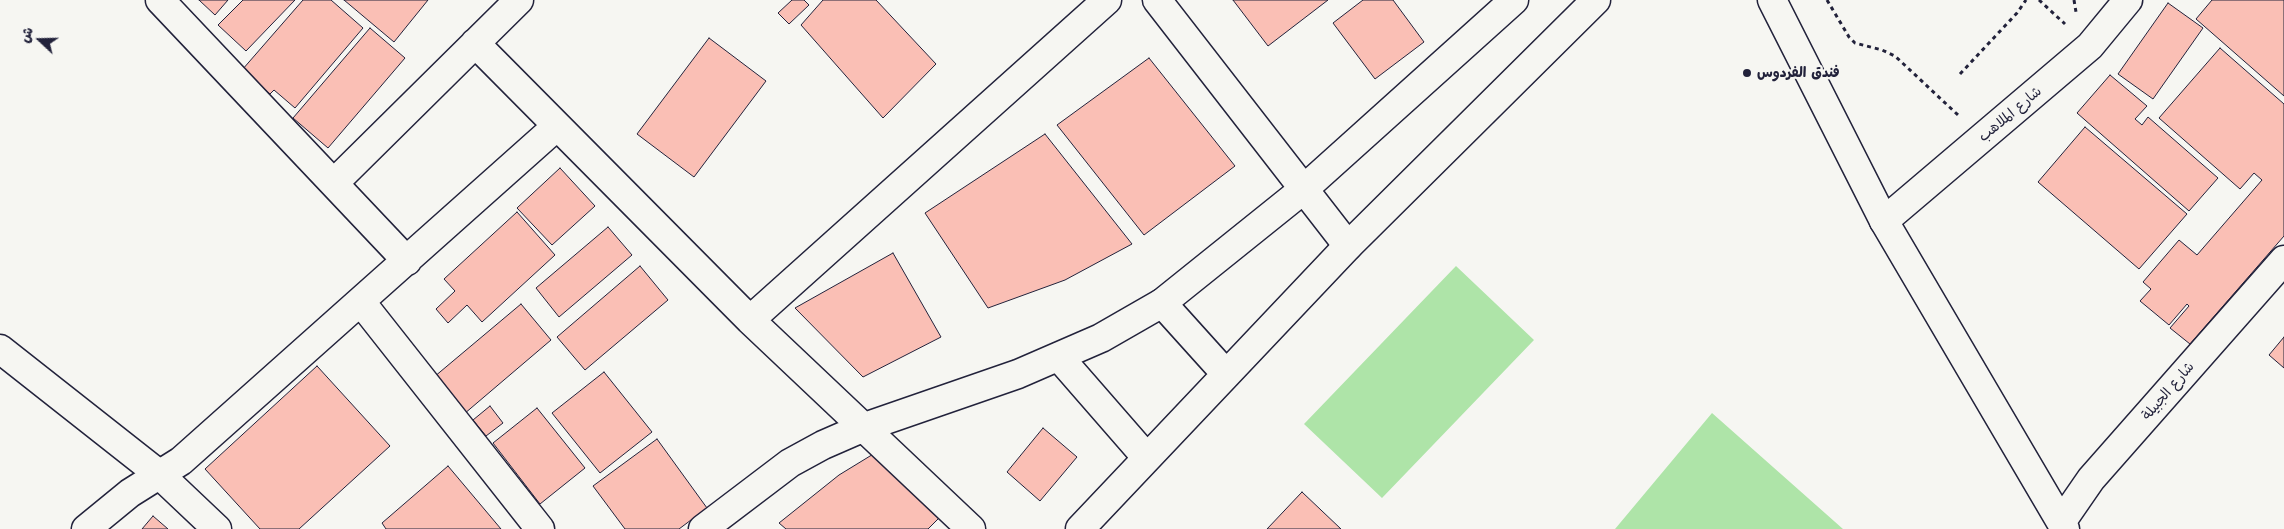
<!DOCTYPE html>
<meta charset="utf-8">
<style>
body{margin:0}
#map{position:relative;width:2284px;height:529px;overflow:hidden;background:#f6f6f2;font-family:Mali,"Playpen Sans Arabic",sans-serif}
canvas{display:block}
.north{position:absolute;left:15px;top:15px;width:50px;height:50px;-webkit-text-stroke:4px #f6f6f2;paint-order:stroke;rotate:291deg;font-size:14px;font-weight:700;line-height:20px;text-align:center;color:#22223b}
.north::after{content:'';display:block;margin:auto;width:18px;height:22px;background:#22223b;clip-path:polygon(50% 0,100% 100%,50% 72%,0 100%)}
</style>
<div id="map">
<canvas width="2284" height="529"></canvas>
<div class="north">ش</div>
</div>
<script>
const ctx = document.querySelector('canvas').getContext('2d');
ctx.lineJoin = 'round';
function fillPath(path, color) {
  ctx.fillStyle = color;
  ctx.fill(path, 'evenodd');
}
function toPath(rows) {
  const path = new Path2D();
  for (const r of rows) {
    path.moveTo(r[0], r[1]);
    for (let i = 2; i < r.length; i += 2) path.lineTo(r[i], r[i + 1]);
  }
  return path;
}
function strokePath(path, color, width, dash) {
  ctx.strokeStyle = color;
  ctx.lineWidth = width;
  ctx.lineCap = dash ? 'butt' : 'round';
  ctx.setLineDash(dash || []);
  ctx.stroke(path);
}
function drawText(font, color, halo, rows, align = 'center') {
  ctx.font = font + ' Mali,"Playpen Sans Arabic",sans-serif';
  ctx.lineWidth = 4.5;
  ctx.setLineDash([]);
  ctx.textBaseline = 'middle';
  ctx.strokeStyle = halo;
  ctx.fillStyle = color;
  for (const [text, x, y, turn = 0] of rows) {
    ctx.save();
    ctx.translate(x, y);
    ctx.rotate((+turn || 0) * Math.PI / 180);
    ctx.textAlign = isNaN(turn) ? turn : align;
    if (halo) ctx.strokeText(text, 0, 0);
    ctx.fillText(text, 0, 0);
    ctx.restore();
  }
}
const green = toPath([
 [1456,266,1534,340,1382,498,1304,424],
 [1712,413,1843,529,1615,529]
]);
const building = toPath([
 [199,0,228,0,215,15,199,0],
 [243,0,295,0,246,51,218,25,243,0],
 [303,0,331,0,363,28,295,108,274,90,270,94,242,70,303,0],
 [344,0,428,0,394,42,344,0],
 [792,0,804,0,809,5,789,24,778,13,792,0],
 [823,0,876,0,936,64,883,118,801,25,823,0],
 [1233,0,1328,0,1268,46,1233,0],
 [1363,0,1393,0,1424,42,1375,79,1333,23,1363,0],
 [2212,0,2284,0,2284,96,2196,19,2212,0],
 [2168,3,2203,28,2153,99,2118,74,2168,3],
 [370,28,405,58,328,148,293,118,370,28],
 [709,38,766,81,694,177,637,134,709,38],
 [2220,48,2284,104,2284,236,2190,344,2170,328,2189,306,2187,304,2169,325,2140,301,2151,289,2143,282,2179,240,2197,255,2262,180,2254,173,2240,189,2159,118,2220,48],
 [1149,58,1235,166,1144,235,1057,125,1149,58],
 [2110,75,2147,106,2135,119,2142,125,2148,117,2218,178,2189,211,2077,113,2110,75],
 [2085,127,2187,214,2139,269,2038,182,2085,127],
 [1045,134,1132,244,1065,280,988,308,925,213,1045,134],
 [560,168,595,206,552,245,517,208,560,168],
 [517,212,555,255,482,322,467,305,448,323,436,309,455,291,444,279,517,212],
 [608,227,632,255,559,317,536,288,608,227],
 [893,253,941,337,863,377,795,308,893,253],
 [640,266,668,300,585,370,557,337,640,266],
 [521,304,551,340,464,414,434,377,521,304],
 [2284,337,2284,368,2269,355,2284,337],
 [317,366,390,446,299,529,260,529,205,469,317,366],
 [604,372,652,432,600,473,552,413,604,372],
 [490,406,503,423,486,436,473,420,490,406],
 [537,408,585,468,540,504,493,443,537,408],
 [1043,428,1077,457,1040,501,1007,472,1043,428],
 [657,439,707,508,679,529,625,529,593,486,657,439],
 [875,453,939,518,928,529,786,529,779,523,839,475,875,453],
 [448,466,501,529,386,529,382,523,448,466],
 [1302,492,1341,529,1267,529,1302,492],
 [153,516,168,529,142,529,153,516]
]);
const path = toPath([
 [1827,0,1849,37,1855,43,1882,50,1895,56,1958,115],
 [2039,0,2065,24],
 [2074,0,2076,12],
 [1960,74,2017,13,2026,0]
]);
const street = toPath([
 [160,0,407,261],
 [1157,0,1348,246],
 [475,43,750,320,971,529],
 [334,183,519,0],
 [1884,221,2090,46,2128,0],
 [361,302,540,529],
 [750,320,1107,0],
 [0,349,160,475,217,529],
 [2062,521,2091,479,2284,260],
 [86,529,130,493,181,461,557,126],
 [703,529,790,463,823,445,862,428,1018,374,1101,338,1162,303,1304,189,1514,0]
]);
const secondary = toPath([
 [1772,0,1884,221,2065,529],
 [1162,303,1226,374],
 [1059,357,1147,458],
 [1080,529,1348,246,1596,0]
]);
const markers = [
 [1747,73,5,"#22223b"]
];
const poiNames = [
 ["فندق الفردوس",1757,73]
];
const streetNames = [
 ["شارع الملاهب",2010,114,-40],
 ["شارع الجبيلة",2168,391,-49]
];
fillPath(green, '#aee4a8');
fillPath(building, '#fabfb5');
strokePath(building, '#22223b', 1);
strokePath(street, '#22223b', 31);
strokePath(secondary, '#22223b', 31);
strokePath(path, '#22223b', 3, [4, 4]);
strokePath(street, '#f6f6f2', 28);
strokePath(secondary, '#f6f6f2', 28);
for (const [x, y, r, color] of markers) {
  const dot = new Path2D();
  dot.arc(x, y, r, 0, 2 * Math.PI);
  ctx.fillStyle = color;
  ctx.fill(dot);
  strokePath(dot, '#f6f6f2', 2);
}
drawText('bold 14px', '#22223b', '#f6f6f2', poiNames, 'left');
drawText('14px', '#22223b', '#f6f6f2', streetNames);
</script>
